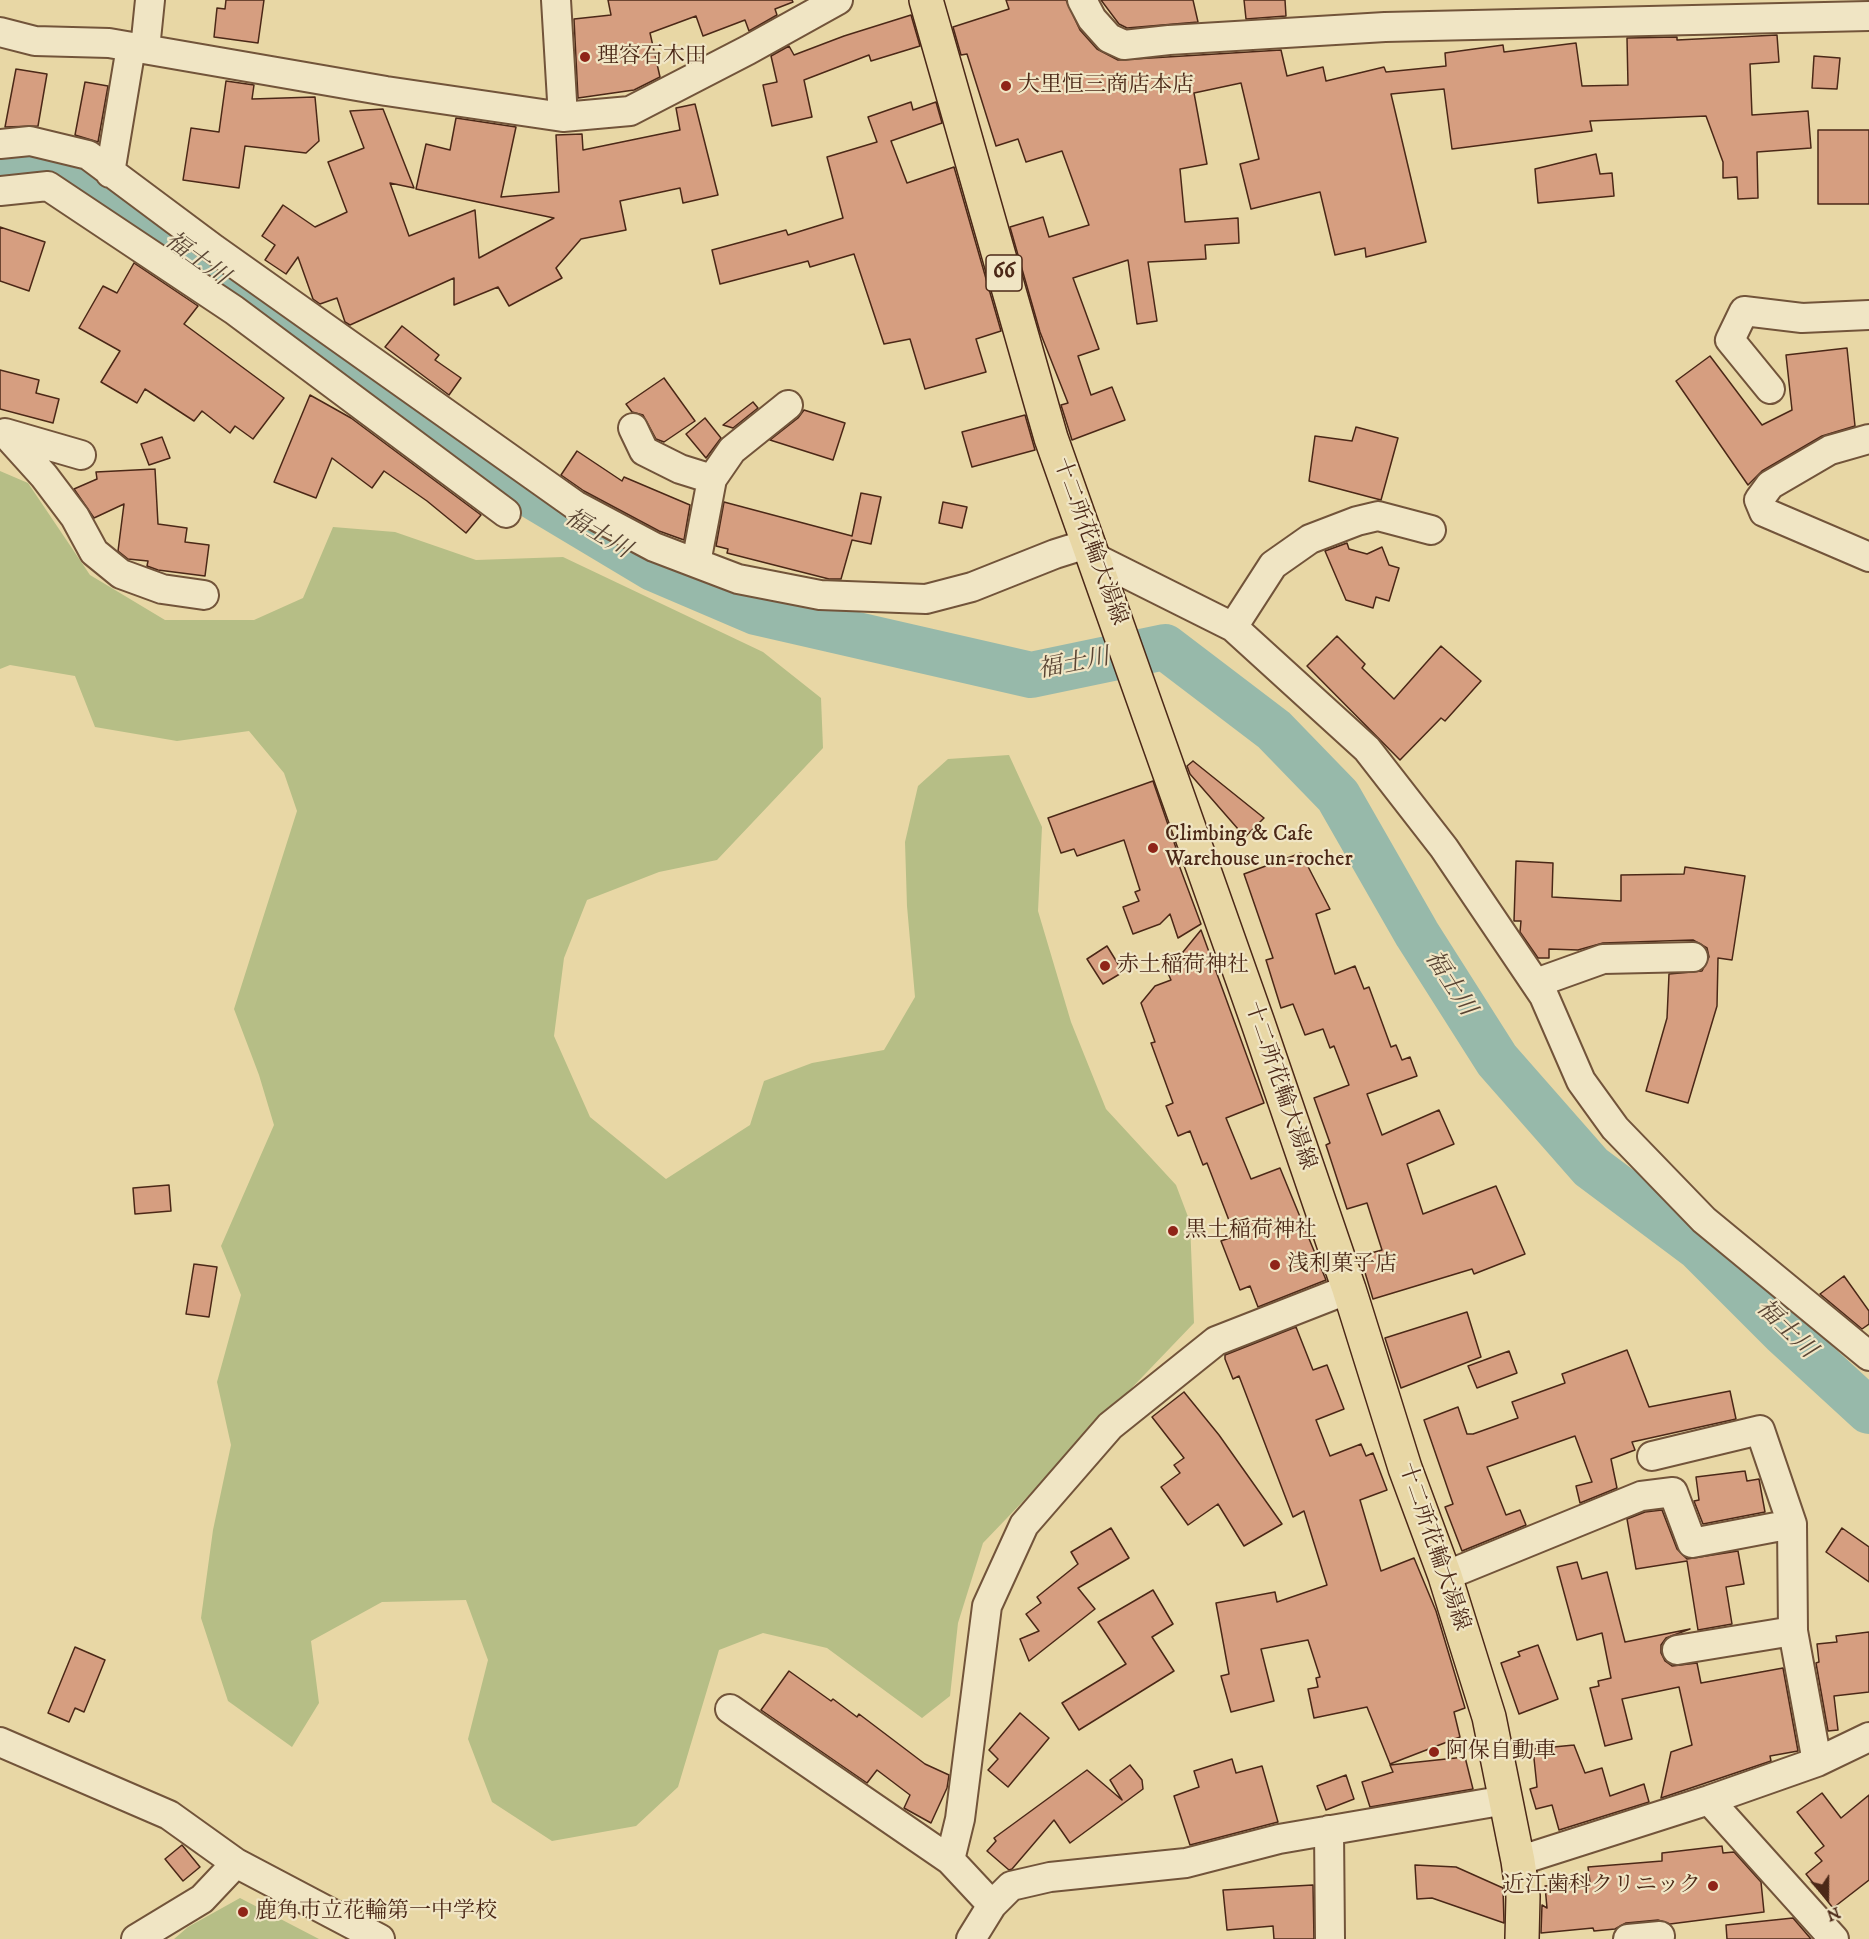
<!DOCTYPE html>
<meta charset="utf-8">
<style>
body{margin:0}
#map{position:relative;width:1869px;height:1939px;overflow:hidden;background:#e8d7a5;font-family:"IM FELL DW Pica",serif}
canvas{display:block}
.north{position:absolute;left:1797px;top:1867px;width:60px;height:60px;-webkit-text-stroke:4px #f0e5c4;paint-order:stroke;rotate:159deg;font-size:16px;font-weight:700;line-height:24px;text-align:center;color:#4b2817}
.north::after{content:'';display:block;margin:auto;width:21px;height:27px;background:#4b2817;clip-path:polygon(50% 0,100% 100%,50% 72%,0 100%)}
</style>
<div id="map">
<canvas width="1869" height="1939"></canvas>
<div class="north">N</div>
</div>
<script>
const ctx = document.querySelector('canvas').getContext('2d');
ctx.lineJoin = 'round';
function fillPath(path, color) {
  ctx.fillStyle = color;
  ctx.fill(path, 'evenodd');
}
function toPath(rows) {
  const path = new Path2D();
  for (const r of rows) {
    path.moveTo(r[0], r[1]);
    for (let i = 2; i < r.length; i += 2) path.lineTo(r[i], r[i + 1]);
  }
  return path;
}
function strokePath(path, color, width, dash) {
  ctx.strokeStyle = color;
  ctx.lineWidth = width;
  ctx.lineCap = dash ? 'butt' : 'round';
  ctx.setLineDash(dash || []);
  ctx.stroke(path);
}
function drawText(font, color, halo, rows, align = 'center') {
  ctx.font = font + ' "IM FELL DW Pica","Noto Serif JP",serif';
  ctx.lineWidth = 4.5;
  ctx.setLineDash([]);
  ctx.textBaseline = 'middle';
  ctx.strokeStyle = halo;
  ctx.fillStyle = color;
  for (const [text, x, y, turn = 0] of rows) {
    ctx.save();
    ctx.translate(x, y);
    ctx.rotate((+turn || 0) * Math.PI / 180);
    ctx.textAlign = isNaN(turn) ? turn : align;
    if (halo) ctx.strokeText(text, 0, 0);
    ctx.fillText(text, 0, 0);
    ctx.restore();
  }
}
const green = toPath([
 [0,471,28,483,90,575,165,620,254,620,303,598,333,527,395,532,476,560,563,557,763,652,821,698,823,748,717,860,659,872,587,900,564,958,554,1036,590,1117,666,1179,750,1125,764,1081,812,1063,884,1050,915,997,907,906,905,842,918,786,948,759,1009,755,1042,827,1038,911,1071,1022,1106,1109,1176,1185,1190,1222,1194,1323,983,1543,958,1623,950,1696,922,1718,827,1648,763,1633,719,1650,678,1787,636,1826,552,1841,492,1802,468,1739,488,1660,466,1600,382,1602,311,1641,319,1703,292,1747,228,1701,201,1618,213,1530,231,1445,217,1382,241,1295,221,1246,274,1125,259,1075,234,1009,297,811,284,773,249,731,177,741,95,727,75,676,10,665,0,669],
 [240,1898,319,1939,174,1939,188,1927]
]);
const river = toPath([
 [0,165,35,166,83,176,141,222,283,322,372,389,385,402,456,450,653,568,756,612,1031,675,1165,647,1274,730,1338,796,1417,934,1497,1060,1591,1167,1698,1247,1783,1332,1869,1411]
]);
const building = toPath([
 [226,0,264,0,258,43,214,37,217,8,225,9,226,0],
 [608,0,792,0,793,2,775,9,777,15,749,31,745,20,703,36,696,16,650,33,660,77,634,90,578,98,574,19,611,15,608,0],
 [1006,0,1066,0,1080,30,1097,49,1118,60,1281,50,1287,76,1323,67,1326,81,1384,67,1386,72,1446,66,1445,53,1503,45,1504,52,1576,43,1582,86,1628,85,1627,38,1677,37,1677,40,1777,35,1779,62,1750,64,1752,115,1808,111,1811,148,1757,152,1758,198,1738,199,1737,177,1723,178,1723,162,1706,116,1590,121,1592,131,1452,149,1444,89,1391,94,1426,242,1366,257,1365,248,1335,255,1320,192,1251,209,1240,164,1259,159,1241,83,1194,93,1207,164,1180,169,1185,222,1238,218,1239,243,1205,245,1206,259,1148,262,1157,321,1137,324,1128,260,1073,278,1099,349,1078,356,1091,395,1112,387,1125,420,1072,440,1061,405,1068,403,1040,332,1010,227,1043,217,1049,237,1089,225,1062,151,1026,162,1018,139,996,146,967,54,961,55,953,27,1009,9,1006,0],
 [1101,0,1193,0,1198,22,1127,28,1119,24,1101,0],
 [1244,0,1285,0,1286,16,1246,19,1244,0],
 [911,15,920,46,871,61,869,55,804,80,812,117,772,126,763,85,777,82,771,56,789,46,794,55,844,36,911,15],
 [1814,56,1840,58,1837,89,1812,88,1814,56],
 [16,69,47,74,38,126,5,127,16,69],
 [226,81,254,85,252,99,315,97,319,141,306,153,245,146,239,188,183,180,191,128,219,132,226,81],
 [85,82,108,86,98,142,75,135,85,82],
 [911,102,913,110,936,102,942,123,891,141,907,183,954,167,1001,331,976,339,986,372,925,389,910,339,884,344,854,254,810,267,808,261,720,284,712,250,786,230,788,235,843,218,827,157,877,142,868,117,911,102],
 [695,104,718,195,683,203,680,188,620,201,626,230,581,239,556,268,562,278,509,306,498,287,454,305,454,278,350,325,345,322,337,298,320,304,313,299,298,257,286,274,265,260,275,245,262,236,283,205,315,227,347,212,328,162,364,148,350,111,383,109,414,188,390,183,409,236,475,210,479,258,554,218,416,189,426,144,450,150,456,118,516,127,501,197,559,192,556,135,582,134,583,150,680,130,676,108,695,104],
 [1818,130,1869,130,1869,204,1818,204,1818,130],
 [1596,154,1600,174,1612,173,1614,196,1538,203,1535,169,1596,154],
 [0,227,45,242,29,291,0,281,0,227],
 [134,263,198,306,184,324,284,398,253,439,235,426,230,433,202,411,194,421,145,389,137,403,101,382,120,351,79,328,103,286,117,293,134,263],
 [402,326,439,355,435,360,461,378,449,395,385,347,402,326],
 [1847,348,1855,426,1822,436,1762,471,1748,485,1676,381,1710,356,1762,425,1792,410,1786,355,1847,348],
 [0,370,39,380,36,393,59,399,53,423,0,409,0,370],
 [664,378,695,421,664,442,656,439,643,415,632,412,626,404,664,378],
 [310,395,351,418,481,515,466,533,427,501,384,471,372,488,332,458,316,498,274,482,310,395],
 [753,402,758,408,733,428,723,425,753,402],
 [804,410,845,423,833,460,770,440,798,418,804,410],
 [1025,415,1035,450,972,467,962,432,1025,415],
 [705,418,721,438,706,458,686,434,705,418],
 [1356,427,1398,438,1381,500,1309,481,1315,436,1352,441,1356,427],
 [162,437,170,458,149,465,141,444,162,437],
 [577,451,622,481,624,477,690,505,684,540,659,531,584,491,561,475,577,451],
 [155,469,158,524,187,528,185,542,209,545,205,576,158,570,147,566,148,561,128,559,118,551,124,504,94,518,74,489,97,479,96,472,155,469],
 [861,493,881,497,871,544,852,540,841,579,829,579,727,553,728,549,716,546,724,502,852,536,861,493],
 [943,502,967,507,962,528,939,523,943,502],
 [1347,543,1349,549,1367,554,1382,547,1389,565,1399,568,1389,601,1376,597,1373,608,1346,600,1325,551,1347,543],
 [1337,636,1365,664,1362,668,1394,699,1441,646,1481,681,1445,721,1441,718,1400,760,1307,666,1337,636],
 [1193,761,1264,818,1245,837,1190,774,1187,766,1193,761],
 [1153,781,1176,848,1173,849,1201,924,1178,938,1170,914,1160,924,1133,934,1123,907,1139,901,1135,892,1140,890,1124,840,1077,856,1074,849,1061,853,1048,818,1153,781],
 [1301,853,1330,909,1316,914,1335,974,1355,966,1364,989,1369,987,1391,1047,1396,1045,1402,1060,1410,1057,1417,1076,1367,1094,1382,1135,1439,1110,1454,1144,1407,1164,1423,1214,1496,1186,1525,1254,1474,1274,1472,1269,1373,1299,1360,1256,1382,1250,1367,1203,1347,1209,1326,1145,1330,1143,1314,1098,1349,1085,1334,1046,1330,1048,1323,1029,1305,1035,1293,1004,1281,1008,1266,960,1273,958,1244,874,1301,853],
 [1516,861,1553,863,1552,897,1621,901,1621,875,1684,874,1685,867,1745,876,1732,960,1718,958,1717,1006,1688,1103,1646,1091,1667,1018,1669,974,1702,971,1709,957,1707,948,1693,940,1603,943,1578,950,1549,949,1549,958,1538,958,1520,932,1521,921,1514,921,1516,861],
 [1201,930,1264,1103,1226,1118,1251,1179,1280,1168,1326,1280,1258,1307,1250,1286,1240,1290,1221,1241,1235,1236,1207,1163,1203,1165,1190,1131,1178,1136,1166,1106,1173,1103,1151,1043,1155,1042,1141,1003,1155,986,1171,980,1167,971,1175,961,1185,958,1183,952,1201,930],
 [1107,946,1123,972,1103,984,1087,959,1107,946],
 [169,1185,171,1211,135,1214,133,1188,169,1185],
 [194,1264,217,1267,209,1317,186,1314,194,1264],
 [1844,1276,1869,1311,1869,1324,1862,1329,1820,1294,1844,1276],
 [1467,1312,1481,1357,1401,1388,1385,1338,1467,1312],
 [1296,1327,1313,1370,1327,1365,1344,1409,1316,1420,1330,1456,1361,1444,1366,1456,1373,1453,1387,1490,1360,1500,1381,1571,1414,1558,1436,1611,1465,1708,1454,1712,1460,1737,1390,1764,1367,1707,1314,1718,1308,1689,1318,1687,1316,1678,1320,1677,1308,1640,1261,1649,1274,1701,1231,1712,1221,1676,1229,1674,1216,1603,1275,1592,1277,1602,1327,1585,1304,1511,1293,1517,1239,1376,1233,1379,1225,1359,1225,1355,1296,1327],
 [1627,1350,1649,1407,1730,1391,1736,1419,1632,1442,1635,1450,1611,1459,1617,1488,1580,1503,1576,1486,1592,1482,1575,1436,1487,1467,1506,1515,1520,1510,1526,1525,1462,1551,1445,1507,1453,1504,1424,1420,1458,1407,1467,1434,1473,1434,1518,1418,1512,1402,1565,1383,1562,1374,1627,1350],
 [1509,1351,1517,1373,1477,1388,1468,1366,1509,1351],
 [1184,1392,1219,1435,1282,1524,1244,1546,1218,1504,1188,1525,1161,1487,1180,1473,1174,1465,1184,1458,1152,1417,1184,1392],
 [1745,1471,1747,1481,1759,1479,1765,1512,1703,1524,1694,1501,1699,1500,1696,1477,1745,1471],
 [1662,1510,1677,1549,1687,1559,1738,1551,1744,1584,1726,1587,1732,1624,1698,1630,1687,1561,1636,1569,1627,1519,1645,1512,1662,1510],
 [1111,1528,1129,1558,1078,1588,1095,1609,1029,1661,1020,1639,1039,1631,1026,1614,1041,1603,1037,1597,1078,1564,1071,1552,1111,1528],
 [1842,1528,1869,1547,1869,1582,1826,1552,1842,1528],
 [1577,1562,1582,1579,1607,1572,1625,1642,1690,1629,1666,1638,1661,1645,1661,1653,1665,1661,1672,1666,1697,1663,1701,1683,1783,1668,1798,1751,1770,1756,1771,1761,1661,1798,1671,1752,1692,1745,1679,1687,1622,1699,1632,1739,1605,1746,1590,1688,1599,1686,1598,1681,1611,1678,1602,1633,1577,1640,1557,1567,1577,1562],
 [1153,1590,1173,1624,1152,1637,1174,1671,1079,1730,1062,1703,1126,1664,1098,1622,1153,1590],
 [1869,1632,1869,1692,1834,1696,1838,1730,1828,1731,1816,1663,1819,1662,1817,1644,1837,1642,1836,1636,1869,1632],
 [1538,1645,1558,1699,1519,1714,1501,1663,1520,1656,1518,1652,1538,1645],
 [75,1647,105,1660,84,1712,75,1708,69,1722,48,1713,75,1647],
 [789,1671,831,1701,833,1699,857,1717,859,1714,925,1764,949,1775,947,1788,931,1823,904,1808,910,1795,877,1770,867,1783,761,1710,789,1671],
 [1020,1713,1049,1738,1008,1787,988,1770,998,1759,989,1750,1020,1713],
 [1574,1745,1585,1773,1602,1768,1610,1796,1644,1784,1649,1802,1559,1830,1552,1805,1536,1809,1530,1789,1537,1787,1533,1749,1574,1745],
 [1465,1757,1473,1789,1370,1807,1362,1782,1393,1772,1390,1765,1465,1757],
 [1232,1759,1236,1773,1262,1766,1278,1822,1190,1845,1174,1796,1199,1787,1194,1771,1232,1759],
 [1130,1765,1142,1780,1143,1789,1070,1843,1054,1820,1012,1869,1009,1870,987,1851,996,1841,994,1838,1087,1770,1122,1800,1110,1780,1130,1765],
 [1346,1775,1354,1799,1326,1810,1317,1786,1346,1775],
 [1822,1793,1841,1818,1869,1795,1869,1880,1833,1908,1806,1874,1822,1861,1815,1853,1824,1846,1797,1812,1822,1793],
 [182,1845,200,1867,183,1881,165,1859,182,1845],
 [1722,1846,1723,1853,1734,1852,1761,1882,1764,1912,1670,1924,1658,1920,1626,1923,1615,1929,1594,1931,1593,1928,1541,1933,1542,1905,1547,1908,1545,1886,1590,1882,1588,1867,1662,1861,1662,1853,1722,1846],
 [1415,1865,1456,1867,1503,1888,1504,1923,1432,1898,1417,1899,1415,1865],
 [1313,1885,1314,1939,1274,1939,1273,1926,1227,1930,1223,1890,1313,1885],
 [1793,1918,1811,1939,1727,1939,1726,1925,1793,1918]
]);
const minor = toPath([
 [556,0,563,117],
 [1082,0,1092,19,1109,38,1124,45,1169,40,1385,27,1869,16],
 [0,32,35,41,109,43,386,91,563,117,630,111,748,50,838,0],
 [145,49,150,0],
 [0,144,30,141,88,155,214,249,575,505,654,547,738,579,820,595,926,599,972,587,1055,554,1090,543],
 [110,173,131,47],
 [0,191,48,186,234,310,506,513],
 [1770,389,1730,340,1744,311,1802,318,1869,315],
 [633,428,644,451,680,469,712,479],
 [5,433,81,455],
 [6,434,44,476,75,517,94,552,121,574,162,589,204,595],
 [1869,439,1830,450,1770,485,1759,500,1764,512,1869,557],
 [1095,558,1233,627,1367,749,1444,848,1544,996,1581,1081,1615,1128,1704,1220,1869,1356],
 [696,563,712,479,732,450,788,405],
 [1233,627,1273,565,1310,539,1357,521,1378,516,1431,530],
 [1536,983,1603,959,1693,957],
 [1652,1456,1760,1430,1792,1524,1793,1631,1817,1762],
 [1445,1576,1641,1496,1673,1492,1692,1543,1792,1524],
 [1677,1650,1793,1631],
 [730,1709,950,1860],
 [0,1742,169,1815,236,1863,380,1939],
 [1709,1800,1834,1939],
 [1329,1830,1330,1939],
 [1518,1861,1709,1800,1817,1762,1869,1737],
 [992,1905,950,1860,960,1819,987,1606,1024,1525,1110,1426,1216,1341,1349,1289],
 [136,1939,202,1899,236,1863],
 [971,1939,992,1905,1011,1886,1050,1877,1186,1863,1279,1839,1506,1800],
 [1628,1939,1660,1936]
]);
const major = toPath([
 [926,0,1051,438,1258,1023,1349,1289,1405,1468,1445,1576,1489,1717,1518,1861,1523,1896,1522,1939]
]);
const markers = [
 [585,57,6,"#8f2418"],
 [1006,86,6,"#8f2418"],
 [1153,848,6,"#8f2418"],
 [1105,966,6,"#8f2418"],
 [1173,1231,6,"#8f2418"],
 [1275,1265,6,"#8f2418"],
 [1434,1752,6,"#8f2418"],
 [1713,1886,6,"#8f2418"],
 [243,1912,6,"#8f2418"]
];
const shields = [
 [1004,273,36]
];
const shieldNames = [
 ["66",1004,273]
];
const poiNames = [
 ["理容石木田",597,57],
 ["大里恒三商店本店",1018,86],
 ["Climbing & Cafe",1165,835],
 ["Warehouse un-rocher",1165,860],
 ["赤土稲荷神社",1117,966],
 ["黒土稲荷神社",1185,1231],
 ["浅利菓子店",1287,1265],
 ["阿保自動車",1446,1752],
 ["近江歯科クリニック",1701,1886,"right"],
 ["鹿角市立花輪第一中学校",255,1912]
];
const streetNames = [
 ["十二所花輪大湯線",1089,542,70],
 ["十二所花輪大湯線",1279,1086,71],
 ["十二所花輪大湯線",1433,1547,71]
];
const waterNames = [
 ["福士川",196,260,36],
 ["福士川",597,535,31],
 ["福士川",1074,665,-11],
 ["福士川",1449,984,57],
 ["福士川",1785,1330,44]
];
fillPath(green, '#b6be86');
strokePath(river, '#97b9aa', 46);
fillPath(building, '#d69e80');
strokePath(building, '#4b2817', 1.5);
strokePath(minor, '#72543a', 32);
strokePath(major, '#4b2817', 36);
strokePath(minor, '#f0e5c4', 28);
strokePath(major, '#e8d7a5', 33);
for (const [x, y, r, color] of markers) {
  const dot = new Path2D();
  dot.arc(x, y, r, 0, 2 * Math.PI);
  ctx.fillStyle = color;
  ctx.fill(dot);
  strokePath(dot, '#f0e5c4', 2);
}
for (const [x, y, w] of shields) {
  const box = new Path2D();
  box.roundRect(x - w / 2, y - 18, w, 36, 4.5);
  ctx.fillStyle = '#f0e5c4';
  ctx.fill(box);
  strokePath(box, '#4b2817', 1.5);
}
drawText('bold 21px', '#4b2817', null, shieldNames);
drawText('22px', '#4b2817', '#f0e5c4', poiNames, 'left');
drawText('22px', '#4b2817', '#f0e5c4', streetNames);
drawText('italic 24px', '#5a4534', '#f0e5c4', waterNames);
</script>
